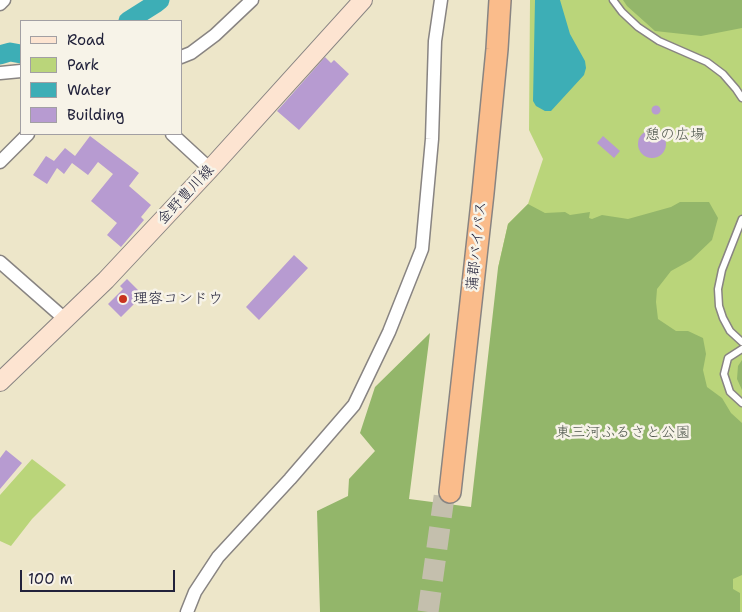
<!DOCTYPE html>
<meta charset="utf-8">
<style>
body{margin:0}
#map{position:relative;width:742px;height:612px;overflow:hidden;background:#ede6c9;font-family:"Shantell Sans",sans-serif}
canvas{display:block}
.legend{position:absolute;left:20px;top:20px;width:162px;height:115px;box-sizing:border-box;background:#f7f3e8;border:1px solid #a29fa3;margin:0;padding:6px 9px;list-style:none;font-size:15px;color:#22223b}
.legend li{display:flex;align-items:center;gap:10px;height:25px}
.legend b{width:25px;border:1px solid #a29fa3}
.scale{position:absolute;left:20px;top:570px;width:155px;height:22px;box-sizing:border-box;border:2px solid #22223b;border-top:0;padding-left:6px;font-size:15px;line-height:18px;white-space:nowrap;color:#22223b;-webkit-text-stroke:4px #f7f3e8;paint-order:stroke}
</style>
<div id="map">
<canvas width="742" height="612"></canvas>
<ul class="legend">
<li><b style="height:6px;background:#fde4d1"></b>Road</li>
<li><b style="height:14px;background:#bad57a"></b>Park</li>
<li><b style="height:14px;background:#3daeb6"></b>Water</li>
<li><b style="height:14px;background:#b79bd1"></b>Building</li>
</ul>
<div class="scale">100 m</div>
</div>
<script>
const ctx = document.querySelector('canvas').getContext('2d');
ctx.lineJoin = 'round';
function fillPath(path, color) {
  ctx.fillStyle = color;
  ctx.fill(path, 'evenodd');
}
function toPath(rows) {
  const path = new Path2D();
  for (const r of rows) {
    if (r.length === 3) {
      path.moveTo(r[0] + r[2], r[1]);
      path.arc(r[0], r[1], r[2], 0, 2 * Math.PI);
      continue;
    }
    path.moveTo(r[0], r[1]);
    for (let i = 2; i < r.length; i += 2) path.lineTo(r[i], r[i + 1]);
  }
  return path;
}
function strokePath(path, color, width, dash) {
  ctx.strokeStyle = color;
  ctx.lineWidth = width;
  ctx.lineCap = dash ? 'butt' : 'round';
  ctx.setLineDash(dash || []);
  ctx.stroke(path);
}
function drawText(font, color, halo, rows, align = 'center') {
  ctx.font = font + ' "Shantell Sans","Klee One",sans-serif';
  ctx.lineWidth = 5;
  ctx.setLineDash([]);
  ctx.textBaseline = 'middle';
  ctx.strokeStyle = halo;
  ctx.fillStyle = color;
  for (const [text, x, y, turn = 0] of rows) {
    ctx.save();
    ctx.translate(x, y);
    ctx.rotate((+turn || 0) * Math.PI / 180);
    ctx.textAlign = isNaN(turn) ? turn : align;
    if (halo) ctx.strokeText(text, 0, 0);
    ctx.fillText(text, 0, 0);
    ctx.restore();
  }
}
const green = toPath([
 [530,0,742,0,742,612,545,612,528,286,498,268,508,224,528,204,543,159,529,130],
 [32,459,66,485,32,519,11,546,0,541,0,495]
]);
const forest = toPath([
 [623,0,742,0,742,28,701,36,655,31,627,6],
 [680,202,709,202,718,218,712,240,691,260,671,271,657,289,656,302,658,319,676,331,688,331,703,338,706,354,703,370,707,387,722,398,731,413,742,423,742,575,733,579,733,589,740,593,740,612,320,612,317,511,348,496,349,479,375,451,360,433,375,387,430,333,409,499,471,507,498,268,508,224,528,204,545,213,565,212,570,215,590,212,589,218,592,219,602,215,628,219,671,207],
 [742,360,742,390,737,379,738,366]
]);
const water = toPath([
 [535,0,560,0,570,34,585,61,586,68,584,75,551,111,545,111,536,106,533,101]
]);
const river = toPath([
 [128,21,155,4,160,0],
 [0,55,10,52,21,54]
]);
const building = toPath([
 [325,57,331,63,334,60,349,74,299,130,277,111],
 [656,110,4.5],
 [652,144,14],
 [90,136,139,173,129,186,151,205,141,217,144,220,121,247,107,235,117,223,91,201,113,174,98,162,88,175,72,163,64,174,57,168,47,184,33,175,46,156,54,161,65,148,75,156],
 [603,136,620,151,614,158,597,143],
 [294,255,308,268,259,320,246,307],
 [127,279,140,292,133,298,136,302,121,317,108,304,123,289,120,286],
 [6,450,22,463,0,489,0,458]
]);
const trunkTunnel = toPath([
 [428,612,445,490]
]);
const service = toPath([
 [613,0,622,12,638,27,659,41,707,62,723,74,736,89,742,98],
 [742,219,722,270,718,289,719,306,723,318,730,331,742,342],
 [742,349,728,358,724,374,730,392,742,403]
]);
const minor = toPath([
 [0,4,4,0],
 [181,57,191,53,215,35,252,0],
 [0,73,21,71],
 [172,134,210,169],
 [0,162,28,134],
 [0,262,66,320],
 [187,612,195,592,218,557,290,479,354,405,389,332,422,249,432,139,435,41,441,0]
]);
const secondary = toPath([
 [0,382,106,280,210,169,363,0]
]);
const trunk = toPath([
 [450,492,483,193,497,49,500,0]
]);
const markers = [
 [123,299,5,"#c8321e"]
];
const parkNames = [
 ["憩の広場",675,135],
 ["東三河ふるさと公園",623,433]
];
const streetNames = [
 ["金野豊川線",186,195,-47],
 ["蒲郡バイパス",477,246,-84]
];
const poiNames = [
 ["理容コンドウ",133,299]
];
fillPath(green, '#bad57a');
fillPath(forest, '#93b66a');
fillPath(water, '#3daeb6');
strokePath(river, '#3daeb6', 19);
fillPath(building, '#b79bd1');
strokePath(trunkTunnel, '#c4bfad', 21, [21, 11]);
strokePath(service, '#888482', 9);
strokePath(minor, '#888482', 15);
strokePath(secondary, '#888482', 20);
strokePath(trunk, '#888482', 24);
strokePath(service, '#fff', 6);
strokePath(minor, '#fff', 12);
strokePath(secondary, '#fde4d1', 18);
strokePath(trunk, '#fabc8b', 21);
for (const [x, y, r, color] of markers) {
  const dot = new Path2D();
  dot.arc(x, y, r, 0, 2 * Math.PI);
  ctx.fillStyle = color;
  ctx.fill(dot);
  strokePath(dot, '#f7f3e8', 2);
}
drawText('15px', '#50584e', '#f7f3e8', parkNames);
drawText('15px', '#22223b', '#f7f3e8', streetNames);
drawText('15px', '#22223b', '#f7f3e8', poiNames, 'left');
</script>
